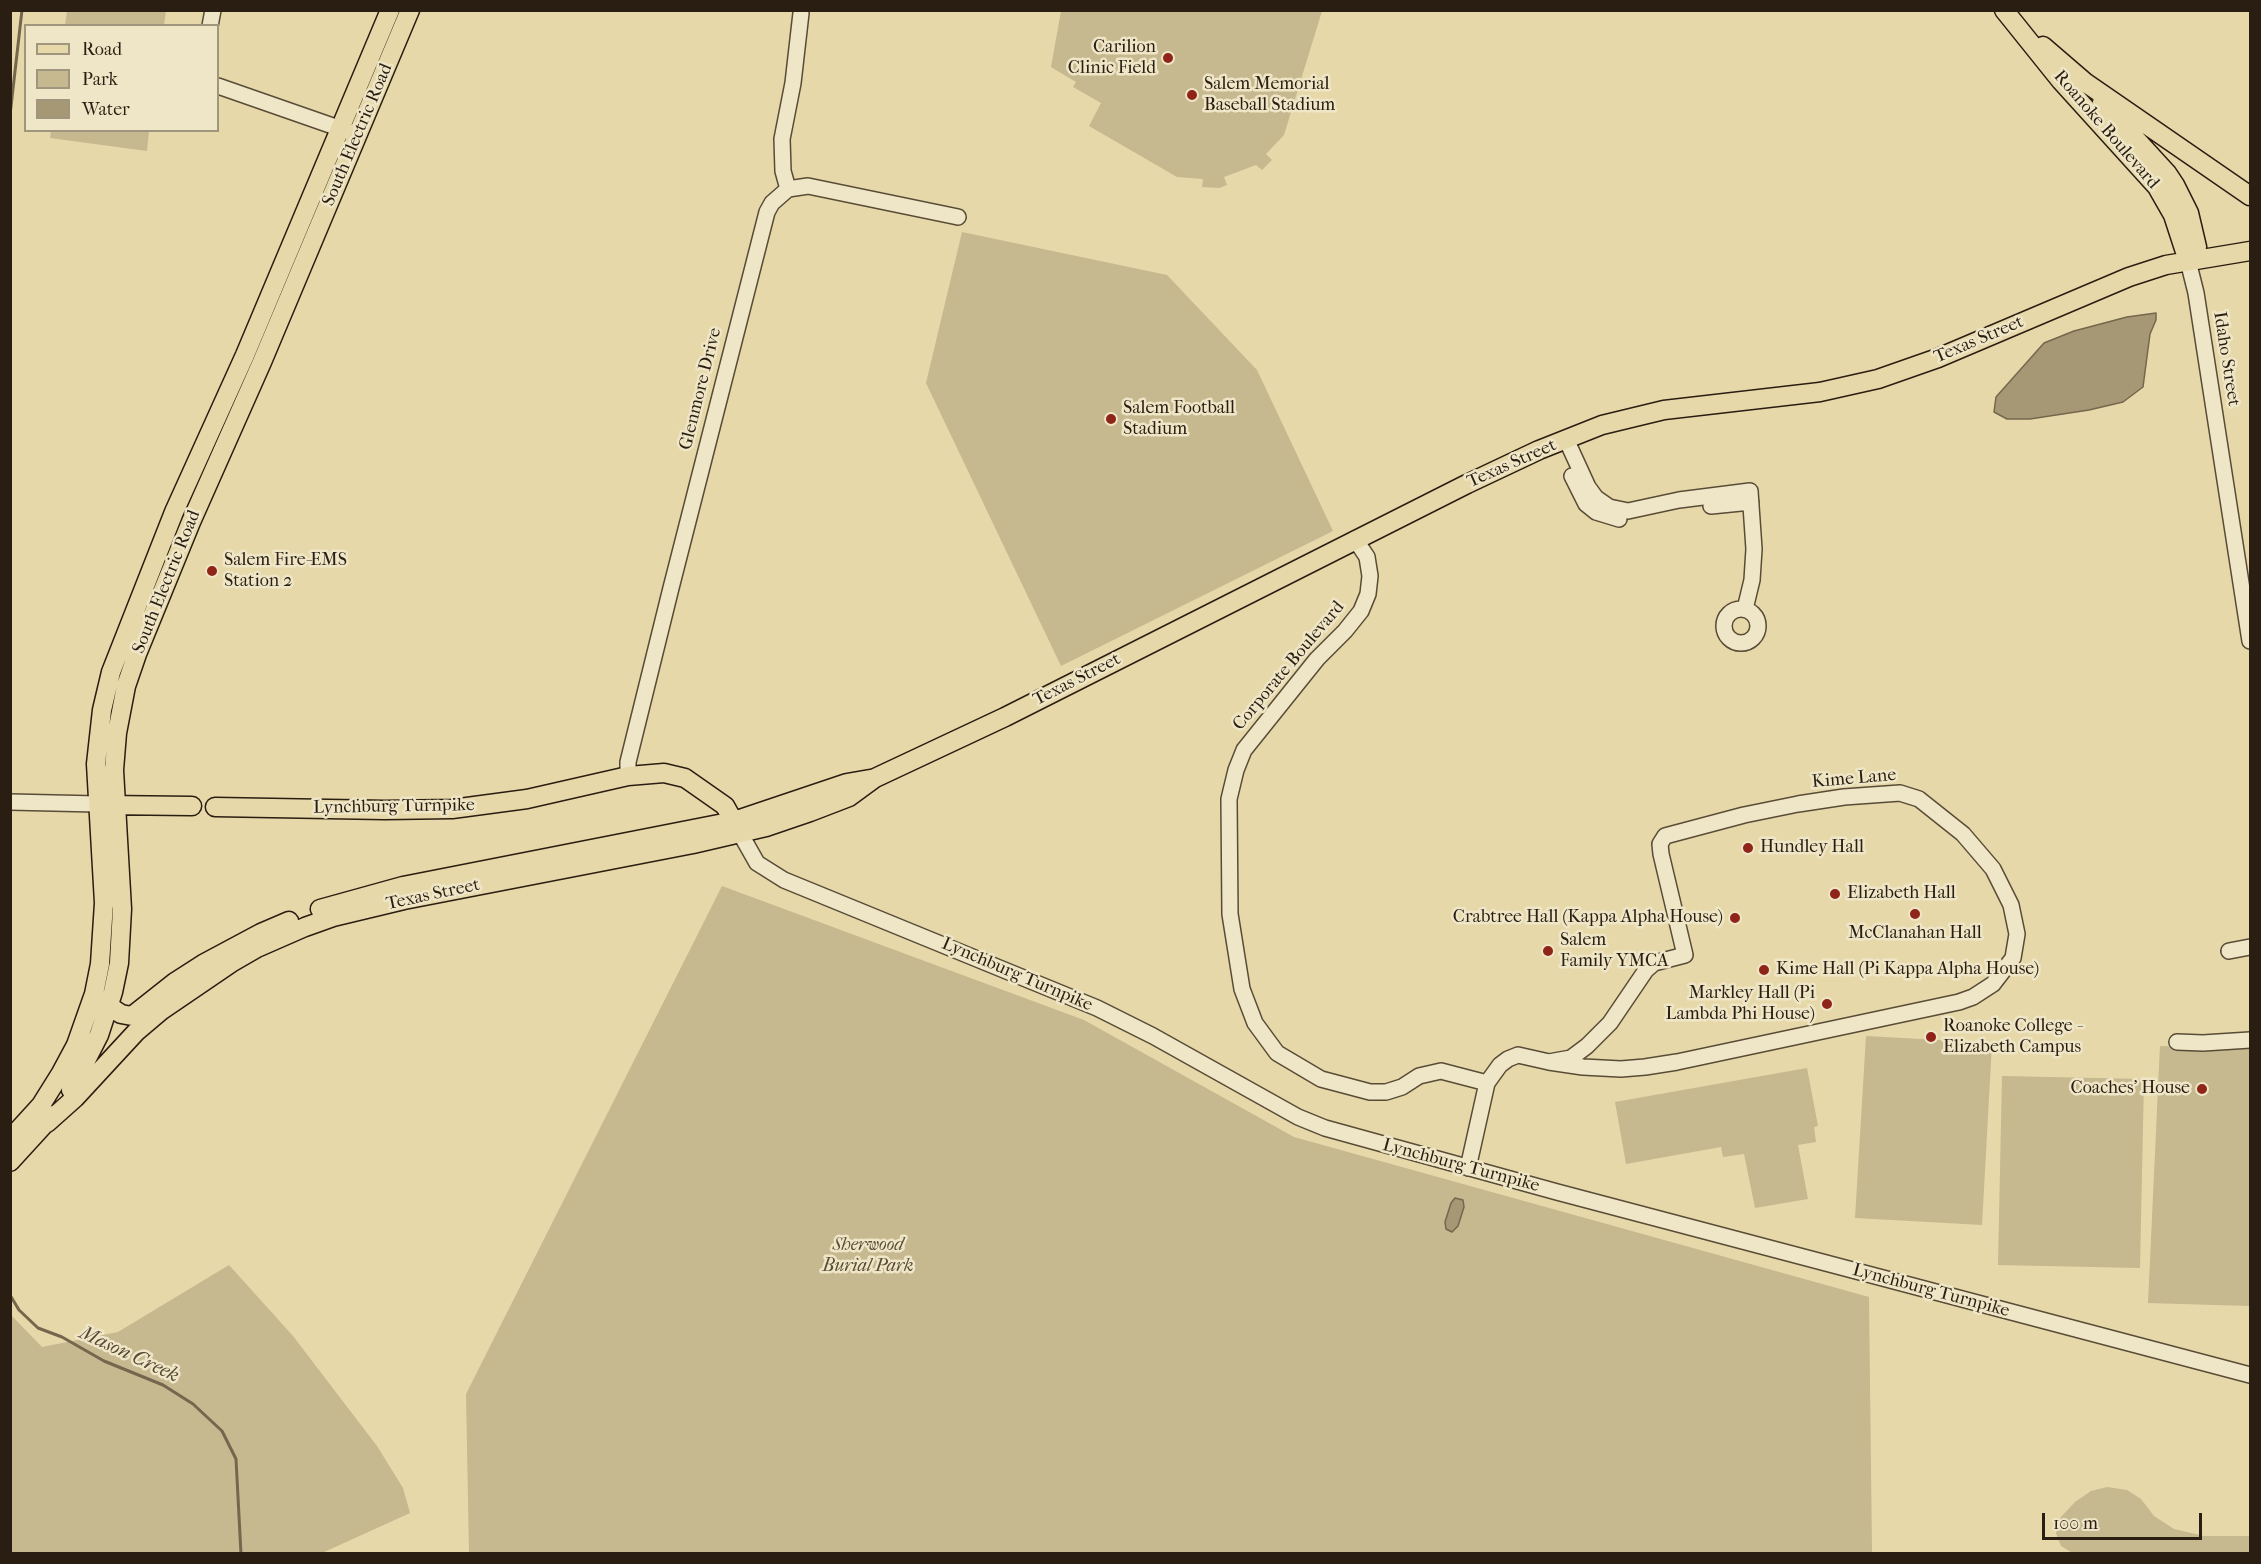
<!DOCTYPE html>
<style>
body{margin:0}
#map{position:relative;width:2261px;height:1564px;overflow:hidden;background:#e6d8a9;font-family:"IM FELL French Canon",serif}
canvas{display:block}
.frame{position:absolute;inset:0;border:12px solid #2a1d11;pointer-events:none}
.legend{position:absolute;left:24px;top:24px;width:195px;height:108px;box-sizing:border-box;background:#efe6c7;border:2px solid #a0967e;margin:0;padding:8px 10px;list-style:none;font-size:18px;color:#2a1d11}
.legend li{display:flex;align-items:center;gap:12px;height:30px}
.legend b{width:30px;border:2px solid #a0967e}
.scale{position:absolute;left:2042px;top:1513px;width:160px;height:27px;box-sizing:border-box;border:3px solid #2a1d11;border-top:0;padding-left:8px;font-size:18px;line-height:21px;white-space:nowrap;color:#2a1d11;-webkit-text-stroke:4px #efe6c7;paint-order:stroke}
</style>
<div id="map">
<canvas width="2261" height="1564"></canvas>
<div class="frame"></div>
<ul class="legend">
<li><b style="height:8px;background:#e6d8a9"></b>Road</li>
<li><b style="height:16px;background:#c6b88f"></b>Park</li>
<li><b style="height:16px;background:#a69875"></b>Water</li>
</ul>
<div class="scale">100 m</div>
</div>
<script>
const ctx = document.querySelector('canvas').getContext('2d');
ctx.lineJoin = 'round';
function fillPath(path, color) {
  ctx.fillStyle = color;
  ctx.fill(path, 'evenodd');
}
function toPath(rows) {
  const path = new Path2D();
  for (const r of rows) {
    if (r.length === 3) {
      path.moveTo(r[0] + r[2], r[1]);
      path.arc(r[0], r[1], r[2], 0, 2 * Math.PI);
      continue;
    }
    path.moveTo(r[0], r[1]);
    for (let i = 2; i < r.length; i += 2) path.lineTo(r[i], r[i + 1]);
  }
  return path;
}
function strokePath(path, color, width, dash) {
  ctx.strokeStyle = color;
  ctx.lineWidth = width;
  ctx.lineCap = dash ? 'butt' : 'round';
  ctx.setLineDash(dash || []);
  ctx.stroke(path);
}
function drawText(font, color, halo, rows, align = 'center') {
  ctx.font = font + ' "IM FELL French Canon",serif';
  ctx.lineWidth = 5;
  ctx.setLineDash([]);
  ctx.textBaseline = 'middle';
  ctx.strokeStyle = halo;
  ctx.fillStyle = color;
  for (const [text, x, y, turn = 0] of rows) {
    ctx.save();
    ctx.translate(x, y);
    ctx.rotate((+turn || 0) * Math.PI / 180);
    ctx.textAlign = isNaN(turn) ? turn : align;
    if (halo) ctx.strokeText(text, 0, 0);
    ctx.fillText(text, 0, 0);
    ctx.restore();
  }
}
const green = toPath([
 [67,11,67,10,166,11,164,25,65,25],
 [1061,11,1061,10,1322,11,1284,135,1266,154,1272,160,1262,170,1256,165,1224,177,1227,185,1219,188,1202,187,1203,179,1177,177,1089,126,1101,103,1073,87,1076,82,1051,67],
 [51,131,51,130,149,131,147,151,50,138],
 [962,232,1167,275,1257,370,1333,531,1061,666,926,383],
 [722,886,1084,1020,1294,1137,1869,1297,1872,1553,469,1553,466,1394],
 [1866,1036,1992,1043,1982,1225,1855,1218],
 [2250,1045,2250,1306,2148,1303,2160,1046,2227,1048],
 [1807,1068,1818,1126,1814,1127,1816,1142,1798,1145,1808,1199,1755,1208,1744,1154,1723,1157,1721,1147,1626,1164,1615,1102],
 [2002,1076,2144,1079,2140,1268,1998,1265],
 [229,1265,293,1336,377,1446,403,1488,410,1513,322,1553,11,1553,11,1317,12,1316,42,1347,118,1332],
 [2107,1487,2127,1490,2141,1499,2154,1516,2174,1529,2204,1536,2250,1536,2250,1553,2074,1554,2061,1546,2056,1533,2061,1517,2075,1502,2091,1491]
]);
const water = toPath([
 [2156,313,2156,320,2150,334,2143,387,2123,402,2089,410,2030,419,2007,419,1994,412,1996,397,2044,343,2074,331,2127,317,2156,313],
 [1455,1198,1463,1200,1464,1207,1458,1226,1452,1232,1446,1229,1445,1222,1451,1203,1455,1198]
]);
const stream = toPath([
 [10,115,22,10],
 [10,1295,19,1310,38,1328,62,1337,104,1361,163,1385,193,1404,222,1431,236,1459,241,1554]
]);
const minor = toPath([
 [210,26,213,10],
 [218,86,350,132],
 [788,189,783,171,782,139,793,83,801,13],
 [2188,261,2196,293,2250,641],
 [1566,439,1588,487,1596,498,1609,507,1628,511,1679,500,1750,491,1754,549,1752,580,1745,609],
 [1572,476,1586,504,1596,512,1619,519],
 [1711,506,1751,502],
 [1355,539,1367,557,1370,576,1368,594,1361,611,1345,631,1317,659,1244,750,1236,770,1229,799,1230,914,1242,989,1255,1023,1277,1053,1321,1079,1370,1092,1386,1092,1402,1087,1419,1076,1441,1071,1487,1083],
 [1741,626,17],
 [628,776,628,762,671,588,767,212,772,203,788,189,808,186,958,217],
 [10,802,97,804],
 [740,833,757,863,784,880,1097,1008,1153,1036,1298,1117,1325,1128,1557,1192,2250,1375],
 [2229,951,2250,947],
 [2177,1042,2203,1043,2250,1040],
 [1468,1168,1487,1083,1500,1065,1508,1059,1518,1055,1549,1062,1583,1067,1621,1069,1645,1067,1677,1062,1959,1002,1973,997,1993,984,2013,958,2017,934,2011,905,1993,869,1963,834,1919,799,1900,793,1844,797,1798,804,1744,815,1665,836,1660,844,1661,854,1685,955,1654,963,1646,970,1610,1023,1587,1046,1571,1058,1549,1062]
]);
const major = toPath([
 [2004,10,2061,81,2157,187,2173,215,2188,261],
 [2043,46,2086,83,2250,196],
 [2102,102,2167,173,2175,185,2189,213,2197,247,2188,261],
 [105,805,192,806],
 [215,807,385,810,452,809,527,799,628,776,664,773,685,778,725,806,739,831],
 [320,909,403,886,734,821,847,783,870,779],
 [109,1006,121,1014,132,1016,175,982,203,964,261,933,289,921],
 [71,1090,99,1035,113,992,119,963,122,909,114,770,117,733,126,686,137,654,191,522,262,362,410,10],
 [47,1123,75,1098,136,1032,162,1010,231,963,257,948,305,927,333,917,404,900,693,844,766,827,810,812,849,797,875,778,1005,717,1467,484,1539,450,1602,425,1664,410,1820,392,1878,379,1938,358,2129,277,2166,265,2250,251],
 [10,1139,41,1105,61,1073,76,1045,94,994,100,964,104,903,96,764,102,710,111,672,174,512,245,355,390,10],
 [10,1162,53,1115]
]);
const markers = [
 [1168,58,6,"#8f2418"],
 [1192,95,6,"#8f2418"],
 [1111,419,6,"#8f2418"],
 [212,571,6,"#8f2418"],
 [1748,848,6,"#8f2418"],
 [1835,894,6,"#8f2418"],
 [1915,914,6,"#8f2418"],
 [1735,918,6,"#8f2418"],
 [1548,951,6,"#8f2418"],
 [1764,970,6,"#8f2418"],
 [1827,1004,6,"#8f2418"],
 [1931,1037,6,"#8f2418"],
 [2202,1089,6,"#8f2418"]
];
const poiNames = [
 ["Carilion",1156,48,"right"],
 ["Clinic Field",1156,69,"right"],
 ["Salem Memorial",1204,85],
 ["Baseball Stadium",1204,106],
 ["Salem Football",1123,409],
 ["Stadium",1123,430],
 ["Salem Fire-EMS",224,561],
 ["Station 2",224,582],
 ["Hundley Hall",1760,848],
 ["Elizabeth Hall",1847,894],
 ["Crabtree Hall (Kappa Alpha House)",1723,918,"right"],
 ["McClanahan Hall",1915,934,"center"],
 ["Salem",1560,941],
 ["Family YMCA",1560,962],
 ["Kime Hall (Pi Kappa Alpha House)",1776,970],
 ["Markley Hall (Pi",1815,994,"right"],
 ["Lambda Phi House)",1815,1015,"right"],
 ["Roanoke College -",1943,1027],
 ["Elizabeth Campus",1943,1048],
 ["Coaches' House",2190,1089,"right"]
];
const streetNames = [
 ["Roanoke Boulevard",2106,130,49],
 ["South Electric Road",358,135,-67],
 ["Texas Street",1979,340,-23],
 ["Idaho Street",2226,359,81],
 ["Glenmore Drive",701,389,-76],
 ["Texas Street",1512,464,-24],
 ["South Electric Road",167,582,-68],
 ["Corporate Boulevard",1289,666,-50],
 ["Texas Street",1077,680,-27],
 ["Kime Lane",1854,779,-5],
 ["Lynchburg Turnpike",394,807,-1],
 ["Texas Street",433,895,-12],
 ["Lynchburg Turnpike",1017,975,23],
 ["Lynchburg Turnpike",1461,1166,15],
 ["Lynchburg Turnpike",1931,1291,15]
];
const parkNames = [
 ["Sherwood",868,1246],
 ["Burial Park",868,1267]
];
const waterNames = [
 ["Mason Creek",129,1355,25]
];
fillPath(green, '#c6b88f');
fillPath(water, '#a69875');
strokePath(water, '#74674d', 1.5);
strokePath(stream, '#74674d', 3);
strokePath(minor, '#594c37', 18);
strokePath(major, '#2a1d11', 21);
strokePath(minor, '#efe6c7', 15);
strokePath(major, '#e6d8a9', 18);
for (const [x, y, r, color] of markers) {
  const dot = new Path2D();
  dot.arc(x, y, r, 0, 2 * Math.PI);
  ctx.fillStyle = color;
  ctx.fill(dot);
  strokePath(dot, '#efe6c7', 2);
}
drawText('18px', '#2a1d11', '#efe6c7', poiNames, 'left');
drawText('18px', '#2a1d11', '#efe6c7', streetNames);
drawText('italic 18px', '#594c37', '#efe6c7', parkNames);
drawText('italic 20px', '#554834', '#efe6c7', waterNames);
</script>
